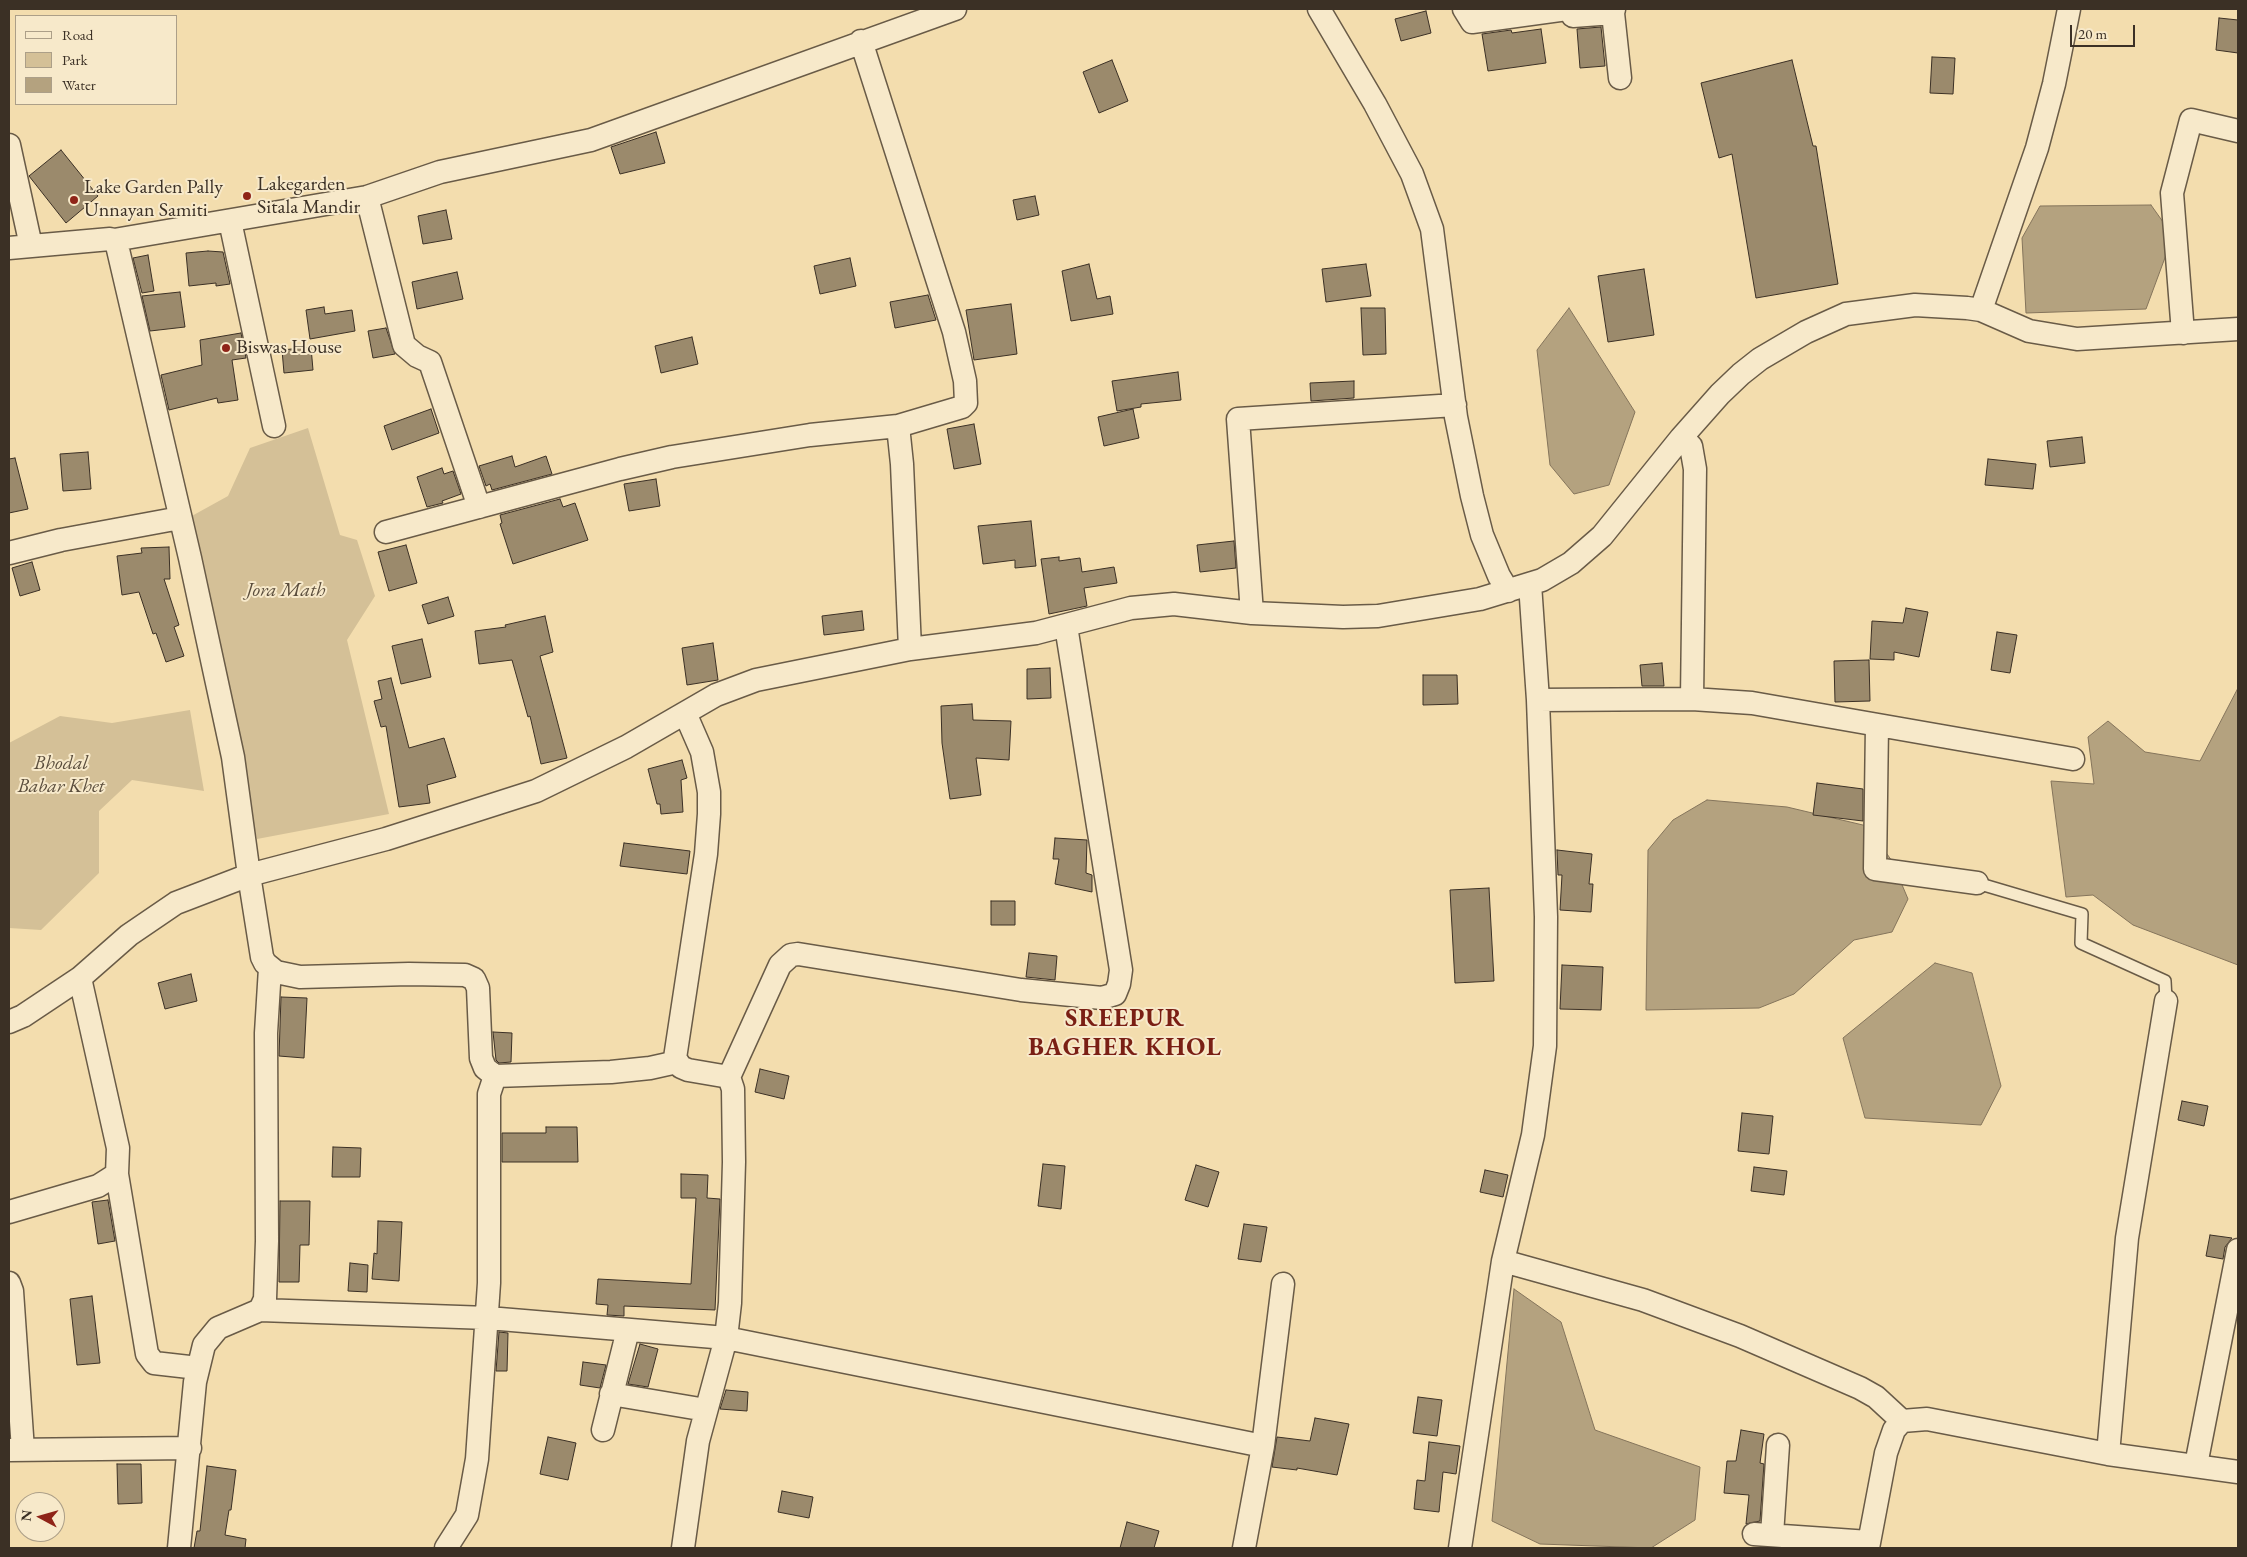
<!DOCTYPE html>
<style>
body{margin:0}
#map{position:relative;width:2247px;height:1557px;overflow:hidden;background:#f3ddae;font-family:"EB Garamond",serif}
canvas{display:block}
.frame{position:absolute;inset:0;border:10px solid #3b3025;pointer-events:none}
.legend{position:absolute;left:15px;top:15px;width:162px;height:90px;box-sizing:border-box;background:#f7e9ca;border:1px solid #ac9f88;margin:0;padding:6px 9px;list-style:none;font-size:15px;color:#3b3025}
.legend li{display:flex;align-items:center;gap:10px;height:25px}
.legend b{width:25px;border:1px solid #ac9f88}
.north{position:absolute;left:15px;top:1492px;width:50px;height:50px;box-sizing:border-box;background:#f7e9ca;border:1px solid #ac9f88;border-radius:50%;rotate:276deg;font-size:14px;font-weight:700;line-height:20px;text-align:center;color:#3b3025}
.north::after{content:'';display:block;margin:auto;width:18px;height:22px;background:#8f2418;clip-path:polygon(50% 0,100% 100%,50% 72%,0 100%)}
.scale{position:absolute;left:2070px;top:25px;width:65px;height:22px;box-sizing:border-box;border:2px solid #3b3025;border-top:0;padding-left:6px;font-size:15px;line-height:18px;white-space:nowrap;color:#3b3025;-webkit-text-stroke:4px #f7e9ca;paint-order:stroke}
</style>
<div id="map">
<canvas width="2247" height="1557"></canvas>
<div class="frame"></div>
<ul class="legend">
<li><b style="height:6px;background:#f7e9ca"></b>Road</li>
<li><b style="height:14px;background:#d4c097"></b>Park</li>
<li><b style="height:14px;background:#b4a27f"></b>Water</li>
</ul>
<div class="north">N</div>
<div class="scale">20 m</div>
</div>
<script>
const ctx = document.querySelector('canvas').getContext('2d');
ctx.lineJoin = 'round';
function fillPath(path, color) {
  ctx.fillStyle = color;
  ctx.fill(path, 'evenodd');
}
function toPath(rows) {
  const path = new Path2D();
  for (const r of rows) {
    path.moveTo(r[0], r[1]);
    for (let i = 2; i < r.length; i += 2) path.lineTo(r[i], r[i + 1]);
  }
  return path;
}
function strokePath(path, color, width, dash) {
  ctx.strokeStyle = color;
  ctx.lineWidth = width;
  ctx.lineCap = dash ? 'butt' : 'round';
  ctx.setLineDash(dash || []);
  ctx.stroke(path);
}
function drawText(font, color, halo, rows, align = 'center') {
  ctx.font = font + ' "EB Garamond",serif';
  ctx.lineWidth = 4;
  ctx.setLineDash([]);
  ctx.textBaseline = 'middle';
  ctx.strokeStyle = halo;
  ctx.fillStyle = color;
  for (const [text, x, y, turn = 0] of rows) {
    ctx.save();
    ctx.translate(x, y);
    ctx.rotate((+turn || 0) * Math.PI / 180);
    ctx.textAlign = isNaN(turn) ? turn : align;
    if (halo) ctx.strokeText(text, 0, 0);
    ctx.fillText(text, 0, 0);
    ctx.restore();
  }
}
const green = toPath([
 [308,428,340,535,357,540,375,596,347,640,389,814,257,839,190,517,228,496,250,448],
 [190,710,204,791,132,780,99,811,99,873,41,930,9,928,9,743,60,716,112,723]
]);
const water = toPath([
 [2151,205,2173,236,2146,309,2026,313,2022,238,2040,206,2151,205],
 [1569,308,1635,412,1609,485,1574,494,1550,465,1537,350,1569,308],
 [2238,688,2238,965,2133,925,2093,895,2066,897,2051,781,2094,784,2088,737,2108,721,2145,752,2200,761,2238,688],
 [1707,800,1787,807,1867,826,1892,861,1908,899,1892,932,1854,940,1794,994,1759,1008,1646,1010,1648,850,1673,820,1707,800],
 [1935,963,1972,973,2001,1086,1981,1125,1865,1118,1843,1038,1935,963],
 [1514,1289,1561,1322,1595,1430,1700,1467,1695,1520,1651,1548,1540,1544,1492,1521,1514,1289]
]);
const building = toPath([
 [1426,11,1431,33,1401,41,1395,19,1426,11],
 [2219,18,2238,20,2238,53,2216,50,2219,18],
 [1601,27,1605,66,1580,68,1577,29,1601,27],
 [1541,29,1546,63,1488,71,1482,34,1511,30,1512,33,1541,29],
 [1932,57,1955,58,1953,94,1930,93,1932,57],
 [1112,60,1128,101,1099,113,1083,72,1112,60],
 [1792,60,1813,146,1816,146,1838,284,1756,298,1732,154,1719,158,1701,83,1792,60],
 [656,132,665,163,620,174,611,147,656,132],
 [61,150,98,196,66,223,29,176,61,150],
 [1035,196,1039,215,1017,220,1013,200,1035,196],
 [446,210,452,239,423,244,418,216,446,210],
 [208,251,223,252,230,284,216,286,216,283,189,286,186,253,208,251],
 [148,255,154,291,142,293,133,258,148,255],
 [850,258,856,286,820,294,814,266,850,258],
 [1089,264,1097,299,1110,296,1113,314,1071,321,1062,271,1089,264],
 [1366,264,1371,296,1326,302,1322,269,1366,264],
 [1644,269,1654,335,1608,342,1598,276,1644,269],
 [457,272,463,299,417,309,412,282,457,272],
 [180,292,185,327,150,331,142,296,180,292],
 [928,295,936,320,895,328,890,302,928,295],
 [1011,304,1017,354,974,360,966,310,1011,304],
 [324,307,325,314,352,310,355,331,310,339,306,310,324,307],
 [1361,308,1385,308,1386,354,1363,355,1361,308],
 [386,328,395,354,373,358,368,331,386,328],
 [241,333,246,358,232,360,238,400,218,403,217,398,169,410,161,375,202,365,200,340,241,333],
 [692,337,698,364,661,373,655,346,692,337],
 [311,347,313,370,284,373,282,350,311,347],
 [1178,372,1181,400,1141,404,1141,407,1117,411,1112,381,1178,372],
 [1354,381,1354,398,1311,401,1310,383,1354,381],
 [431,409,439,433,392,450,384,426,431,409],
 [1133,409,1139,438,1104,446,1098,417,1133,409],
 [974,424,981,464,954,469,947,429,974,424],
 [2082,437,2085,463,2050,467,2047,441,2082,437],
 [88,452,91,489,63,491,60,454,88,452],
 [512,456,515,467,546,456,552,474,492,490,490,484,486,486,479,466,512,456],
 [15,458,28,509,9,513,9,459,15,458],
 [1988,459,2036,464,2033,489,1985,485,1988,459],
 [442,468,444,474,453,471,461,494,442,501,443,503,427,507,417,477,442,468],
 [656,479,660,506,629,511,624,484,656,479],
 [560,499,563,507,575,503,588,540,513,564,500,524,502,523,500,515,560,499],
 [1031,521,1036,566,1015,568,1015,560,983,564,978,526,1031,521],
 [1234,541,1236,568,1200,572,1197,545,1234,541],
 [406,545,417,583,389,591,378,552,406,545],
 [169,547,170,579,164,579,179,625,174,627,184,656,166,662,156,633,153,634,139,592,122,595,117,556,142,553,141,548,169,547],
 [1059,557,1059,561,1080,558,1082,572,1114,567,1117,583,1084,588,1087,606,1049,614,1041,559,1059,557],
 [32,562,40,590,20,596,12,568,32,562],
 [448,597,454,616,428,624,422,605,448,597],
 [1906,608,1928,612,1919,657,1894,652,1894,660,1870,659,1872,621,1903,623,1906,608],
 [862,611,864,630,824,635,822,616,862,611],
 [545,616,553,652,540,656,567,758,541,764,530,716,528,717,512,660,479,664,475,631,506,627,505,625,545,616],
 [1997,632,2017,635,2010,673,1991,670,1997,632],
 [422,639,431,677,401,684,392,646,422,639],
 [713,643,718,680,687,685,682,648,713,643],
 [1869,660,1870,701,1835,702,1834,661,1869,660],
 [1662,663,1664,686,1642,686,1640,665,1662,663],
 [1050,668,1051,698,1027,699,1027,669,1050,668],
 [1423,675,1457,675,1458,704,1423,705,1423,675],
 [391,678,409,748,444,738,456,777,427,785,430,803,399,807,386,726,381,727,374,701,382,699,378,681,391,678],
 [972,704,973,720,1011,721,1009,760,976,758,981,795,950,799,942,743,941,706,972,704],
 [682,760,687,778,681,780,683,812,661,814,660,804,657,804,648,769,682,760],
 [1817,783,1863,789,1863,821,1813,815,1817,783],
 [1055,838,1087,840,1086,873,1092,875,1092,892,1055,884,1059,859,1053,859,1055,838],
 [624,843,690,851,687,874,620,866,624,843],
 [1557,850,1592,854,1589,884,1593,884,1591,912,1560,910,1562,875,1558,875,1557,850],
 [1489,888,1494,981,1455,983,1450,890,1489,888],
 [991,901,1015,901,1015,925,991,925,991,901],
 [1029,953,1057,956,1055,980,1026,977,1029,953],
 [1562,965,1603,967,1601,1010,1560,1009,1562,965],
 [191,974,197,1001,165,1009,158,983,191,974],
 [281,997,307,998,304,1058,279,1056,281,997],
 [493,1032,512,1033,511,1062,499,1063,496,1060,493,1032],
 [760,1069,789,1076,784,1099,755,1092,760,1069],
 [2182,1101,2208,1106,2204,1126,2178,1120,2182,1101],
 [1742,1113,1773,1116,1769,1154,1738,1151,1742,1113],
 [546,1127,577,1127,578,1162,502,1162,502,1133,546,1133,546,1127],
 [333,1147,361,1148,360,1177,332,1177,333,1147],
 [1043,1164,1065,1166,1061,1209,1038,1206,1043,1164],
 [1196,1165,1219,1172,1208,1207,1185,1200,1196,1165],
 [1754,1167,1787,1171,1784,1195,1751,1191,1754,1167],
 [1485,1170,1508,1175,1503,1197,1480,1192,1485,1170],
 [681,1174,708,1175,707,1198,720,1199,715,1310,624,1306,624,1316,607,1315,608,1305,596,1304,598,1279,691,1284,696,1198,681,1198,681,1174],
 [108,1200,115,1241,98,1244,92,1202,108,1200],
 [280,1201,310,1201,309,1245,300,1245,299,1282,279,1282,280,1201],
 [378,1221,402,1222,399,1281,372,1279,374,1253,377,1254,378,1221],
 [1244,1224,1267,1227,1261,1262,1238,1259,1244,1224],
 [2210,1235,2232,1238,2225,1247,2223,1259,2206,1256,2210,1235],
 [350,1263,368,1265,367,1292,348,1291,350,1263],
 [92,1296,100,1363,77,1365,70,1299,92,1296],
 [499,1332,508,1333,507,1371,496,1371,499,1332],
 [640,1344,658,1349,648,1387,628,1384,640,1344],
 [583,1362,606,1365,600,1388,580,1385,583,1362],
 [726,1390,748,1392,747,1411,720,1409,726,1390],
 [1418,1397,1442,1400,1437,1436,1413,1433,1418,1397],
 [1315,1418,1349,1424,1337,1475,1297,1468,1297,1470,1272,1467,1277,1437,1310,1441,1315,1418],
 [1741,1430,1764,1434,1760,1463,1764,1464,1760,1521,1746,1524,1749,1495,1724,1493,1727,1461,1736,1461,1741,1430],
 [548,1437,576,1443,568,1480,540,1474,548,1437],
 [1429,1442,1460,1446,1456,1474,1443,1472,1439,1512,1414,1509,1417,1480,1425,1481,1429,1442],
 [117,1464,141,1464,142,1503,118,1504,117,1464],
 [207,1466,236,1470,231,1510,229,1510,225,1535,246,1539,245,1548,194,1548,197,1531,200,1531,207,1466],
 [782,1491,813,1497,809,1518,778,1512,782,1491],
 [1127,1522,1159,1531,1154,1548,1120,1548,1127,1522]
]);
const service = toPath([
 [1977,883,2082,914,2081,943,2165,981,2166,1001]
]);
const minor = toPath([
 [1319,9,1375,104,1412,174,1432,229,1456,417,1472,496,1482,535,1499,576,1508,591],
 [1464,9,1472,22,1567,9],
 [1614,9,1613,13,1620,78],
 [1573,16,1613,13],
 [9,145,31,246],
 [367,197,404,345,417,356,430,362,479,507],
 [230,221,274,426],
 [114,240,367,197,440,172,591,140,955,9],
 [9,248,110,239,116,241,190,558,233,757,249,875,176,903,129,935,80,978,23,1016,9,1022],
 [1981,310,2037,148,2054,84,2069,9],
 [2183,333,2172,193,2191,120,2238,131],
 [898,426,902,464,910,649],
 [1681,438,1691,446,1695,469,1692,699],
 [386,532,620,469,672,457,810,435,898,426,962,407,966,403,965,381,954,332,861,41],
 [9,553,61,540,180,518],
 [1252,613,1238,419,1455,405],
 [1538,700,1692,699,1752,703,2073,759],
 [1877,725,1875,869,1977,883],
 [677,1062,650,1068,611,1072,495,1076,485,1068,481,1058,478,988,474,979,465,975,409,974,300,977,276,972,265,963,262,957,249,875,386,839,536,791,626,747,716,695,756,680,910,649,1036,633,1131,608,1174,604,1252,613,1343,617,1378,616,1480,599,1542,580,1571,563,1602,536,1681,438,1720,394,1741,374,1760,359,1806,332,1846,314,1915,305,1967,308,1981,310,2029,331,2077,339,2238,329],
 [729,1077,780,965,791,955,798,954,1021,990,1102,998,1115,994,1119,984,1121,970,1066,626],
 [117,1174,147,1354,154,1363,198,1368],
 [9,1212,98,1186,117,1174,118,1148,80,978],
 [1503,1261,1643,1300,1740,1336,1860,1388,1876,1397,1902,1421],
 [9,1283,12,1291,23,1450],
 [260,1310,488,1318,726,1338,1263,1446],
 [611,1394,706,1410],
 [603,1430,628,1330],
 [9,1450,190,1448],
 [2108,1454,2127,1238,2166,1001],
 [2196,1465,2238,1250],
 [1754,1534,1869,1542],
 [1772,1535,1778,1445],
 [179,1548,195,1382,204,1345,218,1328,260,1310,265,1299,267,1241,266,1033,270,968],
 [446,1548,467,1515,477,1459,489,1283,489,1094,495,1076],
 [683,1548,698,1441,726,1338,730,1303,734,1162,733,1089,729,1077,688,1070,681,1067,675,1058,706,854,709,814,709,792,702,752,685,713],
 [1244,1548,1263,1446,1283,1284],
 [1460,1548,1503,1261,1533,1135,1545,1046,1546,917,1538,700,1530,584],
 [1868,1548,1886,1453,1894,1430,1902,1421,1927,1419,2108,1454,2238,1472]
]);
const markers = [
 [247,196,5,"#8f2418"],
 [74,200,5,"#8f2418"],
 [226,348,5,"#8f2418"]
];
const poiNames = [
 ["Lakegarden",257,185],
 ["Sitala Mandir",257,208],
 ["Lake Garden Pally",84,188],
 ["Unnayan Samiti",84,211],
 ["Biswas House",236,348]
];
const parkNames = [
 ["Jora Math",286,591],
 ["Bhodal",61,764],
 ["Babar Khet",61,787]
];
const districtNames = [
 ["SREEPUR",1125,1019],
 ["BAGHER KHOL",1125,1048]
];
fillPath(green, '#d4c097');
fillPath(water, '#b4a27f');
strokePath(water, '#84745b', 1);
fillPath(building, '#9b8a6c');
strokePath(building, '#3b3025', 1);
strokePath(service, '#695b47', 14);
strokePath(minor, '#695b47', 25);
strokePath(service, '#f7e9ca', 11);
strokePath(minor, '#f7e9ca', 22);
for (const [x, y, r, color] of markers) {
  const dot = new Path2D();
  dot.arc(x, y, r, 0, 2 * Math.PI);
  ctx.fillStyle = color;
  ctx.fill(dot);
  strokePath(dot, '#f7e9ca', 2);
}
drawText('20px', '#3b3025', '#f7e9ca', poiNames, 'left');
drawText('italic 20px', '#5a4d3c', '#f7e9ca', parkNames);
ctx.letterSpacing = '1px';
drawText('bold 25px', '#7a1f14', '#f7e9ca', districtNames);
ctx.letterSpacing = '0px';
</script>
